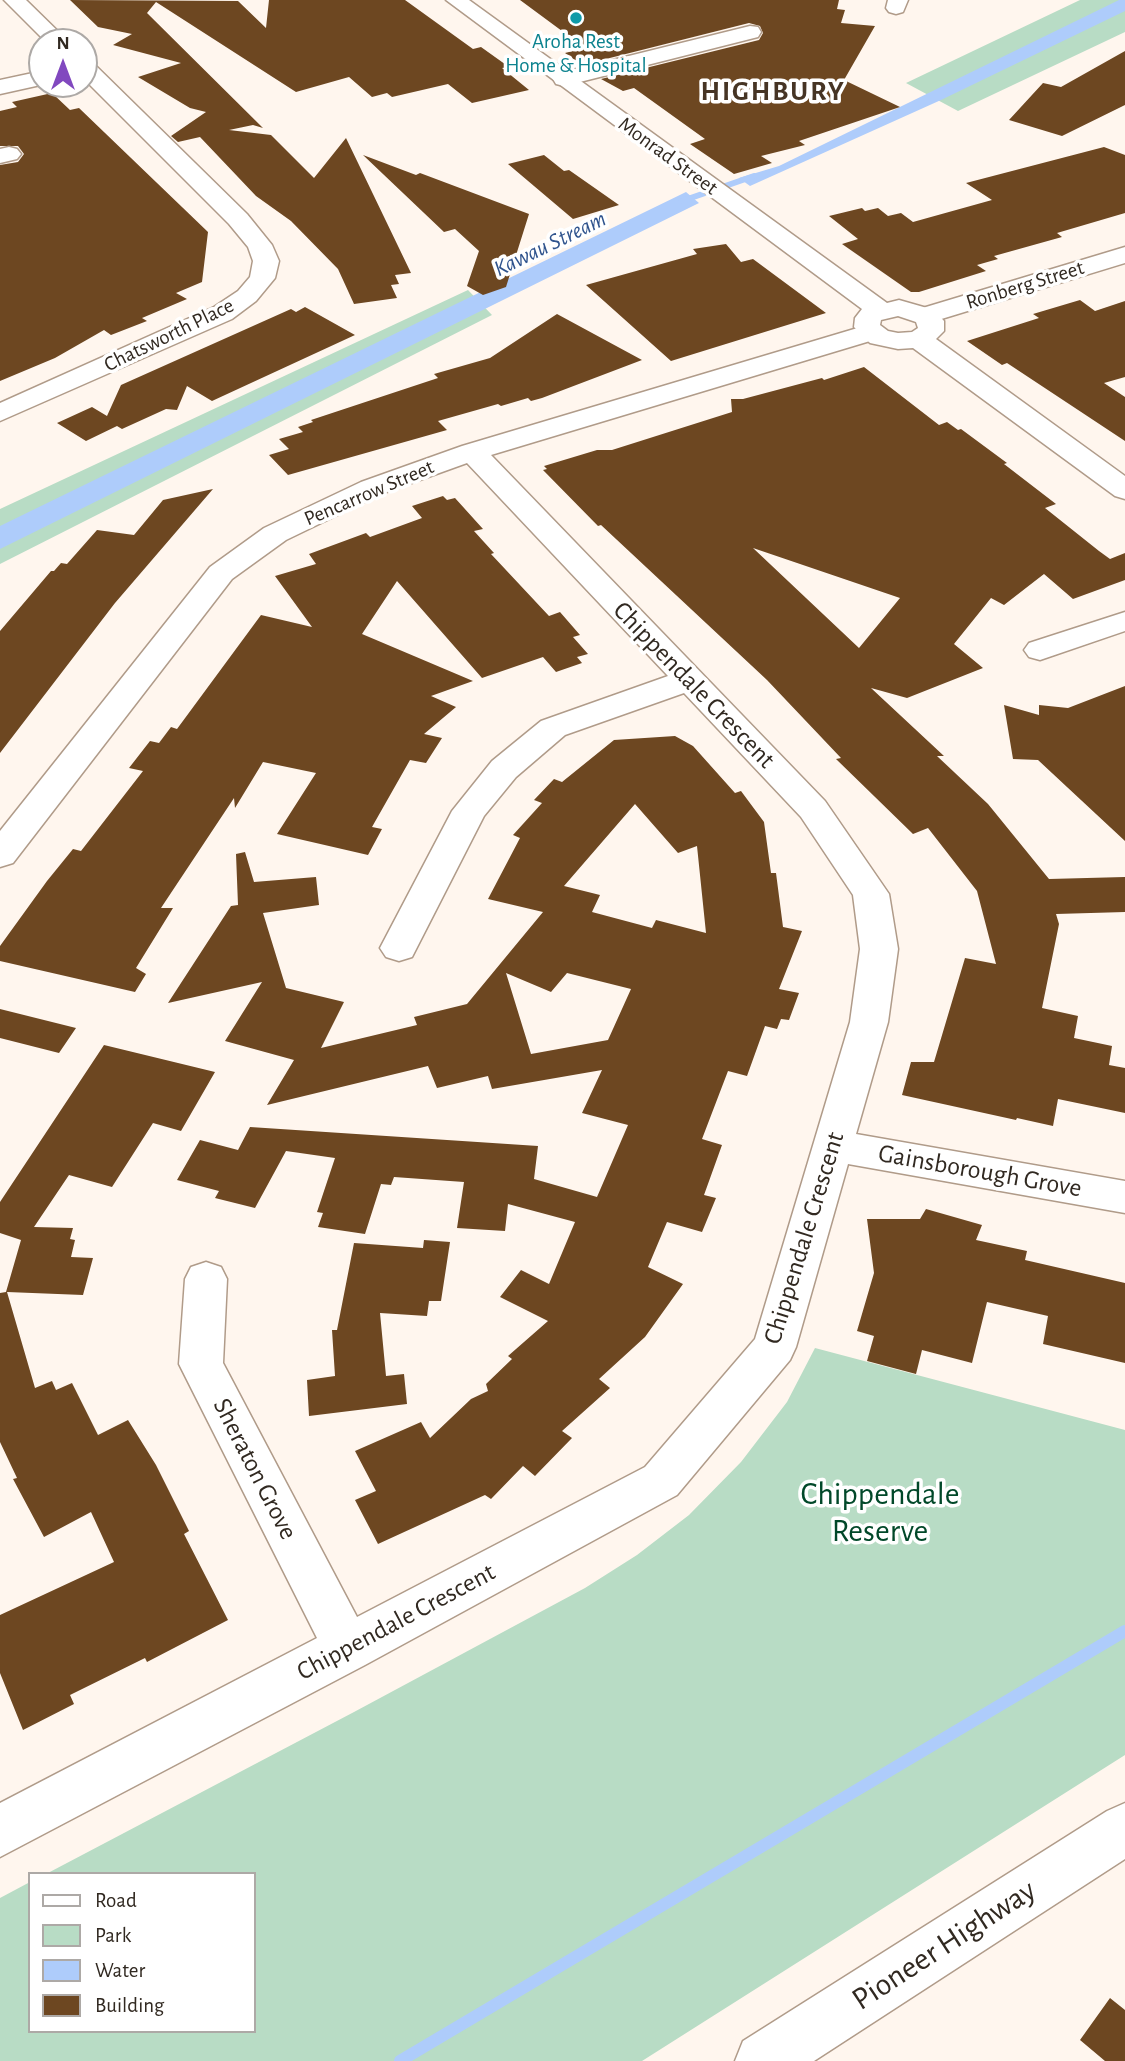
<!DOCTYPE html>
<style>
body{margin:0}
#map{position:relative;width:1125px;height:2061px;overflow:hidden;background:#fff6ee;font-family:"Alegreya Sans",sans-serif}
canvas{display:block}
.legend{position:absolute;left:28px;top:1872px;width:228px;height:161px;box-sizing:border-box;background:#fff;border:2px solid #ada9a6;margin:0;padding:9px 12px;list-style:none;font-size:21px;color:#312921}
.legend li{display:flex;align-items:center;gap:14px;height:35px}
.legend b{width:35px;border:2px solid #ada9a6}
.north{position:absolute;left:28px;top:28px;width:70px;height:70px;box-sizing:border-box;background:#fff;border:2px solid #ada9a6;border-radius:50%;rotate:0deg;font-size:19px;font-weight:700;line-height:28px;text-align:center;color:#312921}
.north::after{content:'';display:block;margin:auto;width:24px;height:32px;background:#8148bf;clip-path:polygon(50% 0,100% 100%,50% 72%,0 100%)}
</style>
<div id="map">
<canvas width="1125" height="2061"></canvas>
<ul class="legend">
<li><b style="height:9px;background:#fff"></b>Road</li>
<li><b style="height:19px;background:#b8dcc5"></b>Park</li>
<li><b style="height:19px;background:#aeccfb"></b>Water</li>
<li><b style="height:19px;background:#6d4721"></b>Building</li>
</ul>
<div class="north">N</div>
</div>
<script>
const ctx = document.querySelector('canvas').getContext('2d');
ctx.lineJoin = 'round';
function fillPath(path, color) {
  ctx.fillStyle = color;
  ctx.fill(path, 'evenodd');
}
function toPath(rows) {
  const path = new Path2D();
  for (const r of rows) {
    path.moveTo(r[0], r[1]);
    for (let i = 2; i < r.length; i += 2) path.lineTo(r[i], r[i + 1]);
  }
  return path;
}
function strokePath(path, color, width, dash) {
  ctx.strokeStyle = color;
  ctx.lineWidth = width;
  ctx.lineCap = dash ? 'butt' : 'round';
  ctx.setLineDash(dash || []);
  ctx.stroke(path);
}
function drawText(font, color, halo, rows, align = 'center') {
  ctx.font = font + ' "Alegreya Sans",sans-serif';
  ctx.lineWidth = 7;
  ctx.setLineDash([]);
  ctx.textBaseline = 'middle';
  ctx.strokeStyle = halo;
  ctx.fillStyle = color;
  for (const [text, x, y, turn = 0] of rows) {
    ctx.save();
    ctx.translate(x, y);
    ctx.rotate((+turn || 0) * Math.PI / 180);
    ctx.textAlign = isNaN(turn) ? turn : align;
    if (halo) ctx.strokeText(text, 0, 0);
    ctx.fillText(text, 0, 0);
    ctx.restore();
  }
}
const green = toPath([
 [1080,0,1125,0,1125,32,958,111,906,83],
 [468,290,492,315,0,564,0,509],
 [815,1348,1125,1430,1125,1755,642,2061,0,2061,0,1898,30,1882,30,2031,254,2031,254,1874,46,1874,354,1712,585,1588,637,1555,689,1515,741,1462,787,1402]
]);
const water = toPath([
 [1119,0,1125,0,1125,11,941,100,750,186,739,178,779,166],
 [686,192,699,203,0,549,0,526]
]);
const streamFar1 = toPath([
 [682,201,754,176]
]);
const stream = toPath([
 [400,2061,1125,1631]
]);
const building = toPath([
 [70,0,238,1,266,28,269,0,405,0,473,49,481,47,509,67,502,68,529,90,472,103,448,84,392,97,387,93,372,97,349,77,296,92,156,2,147,13,263,128,253,125,229,130,271,135,314,178,346,138,411,273,395,275,399,284,391,285,397,298,354,304,338,269,291,221,256,196,200,137,178,142,171,136,206,112,190,108,138,77,181,63,113,45,132,34,98,27],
 [520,0,839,0,837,9,845,10,841,23,875,26,844,80,900,107,799,141,805,145,761,156,772,163,734,174,690,144,705,139,634,88,623,91,601,79,759,40,763,33,760,26,749,23,582,65,565,53,585,48],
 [1125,51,1125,105,1062,136,1009,120,1043,83,1061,87],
 [52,93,70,110,79,108,208,232,202,282,176,293,187,299,142,318,147,321,111,335,104,330,55,358,0,381,0,165,18,162,24,154,18,146,0,146,0,111,17,107,12,102],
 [1104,147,1125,155,1125,213,1057,233,1062,237,994,256,998,259,977,265,986,271,919,292,911,292,842,244,858,239,829,216,862,208,865,211,878,208,888,216,901,213,913,222,992,200,966,183],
 [363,155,416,175,420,173,529,214,506,287,483,295,467,286,479,251,455,229,444,232],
 [544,155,564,171,569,170,619,205,573,219,508,164],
 [726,244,741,262,753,259,826,313,671,361,586,285,697,254,693,249],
 [1080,300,1095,311,1125,301,1125,377,1104,383,1125,397,1125,441,1007,363,1002,365,967,341,1039,318,1033,314],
 [305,307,355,335,212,401,187,386,177,410,166,409,122,429,117,426,86,441,57,423,92,407,107,416,121,385,291,309,296,312],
 [557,314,642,360,542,398,531,401,528,398,501,406,498,404,438,421,447,430,288,475,269,455,289,449,279,439,303,432,298,427,313,422,311,420,438,378,434,374,490,358],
 [864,367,939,425,947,422,958,430,961,429,1007,463,1004,464,1056,504,1045,508,1099,551,1110,559,1125,553,1125,580,1073,599,1044,574,1004,605,991,598,954,644,983,668,907,698,871,688,944,756,937,756,988,804,1049,879,1125,877,1125,912,1056,914,1059,924,1042,1008,1078,1016,1074,1038,1112,1046,1109,1065,1125,1068,1125,1113,1058,1099,1053,1126,1017,1118,1016,1120,902,1095,911,1062,934,1062,965,958,996,964,977,891,928,828,913,834,836,759,841,758,767,680,601,525,598,526,543,470,547,469,544,466,597,450,612,450,732,412,731,399,743,399,822,378,824,380],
 [753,548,900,598,859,648],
 [213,489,115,603,0,753,0,631,51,571,54,571,61,563,67,564,97,530,134,535,163,500],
 [443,496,447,500,455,498,483,529,474,531,494,553,491,554,549,616,560,612,580,635,573,637,588,654,577,657,582,663,556,672,543,657,482,678,397,581,362,634,473,681,431,696,456,707,424,734,442,738,426,763,410,760,372,827,382,829,368,855,277,834,316,773,263,762,235,808,234,798,161,908,173,908,136,968,146,974,135,992,0,961,0,946,47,881,73,849,81,851,143,771,129,768,150,741,159,743,171,727,177,729,261,615,312,627,275,576,316,564,309,554,366,533,370,537,422,518,412,506],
 [1125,686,1125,841,1038,760,1013,759,1004,705,1039,715,1039,705,1068,708],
 [675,736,693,746,735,793,741,791,764,822,771,873,776,873,783,927,802,931,779,989,799,993,789,1020,781,1019,777,1029,765,1026,747,1076,728,1071,702,1139,722,1145,704,1195,716,1198,702,1232,667,1222,648,1267,683,1284,645,1337,599,1379,610,1388,562,1431,572,1438,535,1476,523,1466,491,1499,485,1495,378,1544,355,1500,376,1491,355,1451,421,1422,430,1438,471,1399,488,1391,486,1384,512,1359,508,1356,548,1321,500,1297,521,1270,549,1284,575,1222,508,1204,505,1231,457,1228,464,1182,394,1177,391,1185,381,1184,365,1234,318,1227,323,1213,317,1212,335,1158,286,1151,255,1208,215,1198,219,1191,177,1180,200,1140,238,1150,250,1127,538,1146,534,1179,597,1197,628,1125,582,1113,602,1070,492,1089,488,1076,437,1088,428,1066,267,1105,294,1060,225,1041,262,982,168,1003,231,906,238,905,236,854,245,852,254,882,316,877,319,905,263,913,286,988,344,1002,321,1048,417,1025,414,1017,467,1004,543,912,488,899,520,838,513,835,542,803,534,800,554,779,562,782,614,740],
 [635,804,678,853,697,846,706,933,656,920,652,928,592,912,600,895,564,886],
 [506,973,551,992,567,973,631,989,608,1040,531,1054],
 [0,1009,76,1028,59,1053,0,1038],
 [104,1045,215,1072,181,1131,153,1123,112,1187,69,1175,34,1227,73,1228,70,1239,75,1240,71,1257,93,1258,83,1295,7,1292,35,1388,52,1381,56,1390,72,1383,98,1435,128,1420,156,1465,189,1531,184,1534,228,1620,147,1662,145,1658,70,1695,74,1704,23,1730,0,1673,0,1615,114,1562,91,1512,44,1537,13,1479,17,1478,0,1442,0,1293,6,1292,21,1240,0,1233,0,1202],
 [926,1209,982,1225,976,1240,1027,1251,1025,1260,1125,1283,1125,1363,1043,1344,1048,1316,987,1302,972,1363,922,1350,916,1374,867,1361,874,1336,857,1331,874,1273,867,1219,920,1219],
 [424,1240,450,1242,441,1301,429,1301,427,1316,380,1313,386,1376,404,1374,407,1404,309,1416,307,1380,335,1376,332,1330,337,1330,354,1243,423,1248],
 [1110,1998,1125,2010,1125,2061,1105,2061,1080,2040]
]);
const street = toPath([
 [4,0,26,0,69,42,46,42,4,0],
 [888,0,908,0,903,12,896,14,889,12,886,8,888,0],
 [750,26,758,27,761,32,758,37,564,86,556,84,553,79,556,74,750,26],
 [84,60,92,62,247,214,272,245,279,261,275,278,256,301,232,319,0,421,0,403,214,307,238,291,250,277,253,261,248,247,229,224,84,79,84,60],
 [42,71,42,84,45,84,0,94,0,80,42,71],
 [9,147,17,149,21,154,17,159,0,163,0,149,9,147],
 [1125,247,1125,263,925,324,916,322,912,316,916,310,1125,247],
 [871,324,880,326,884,332,880,338,491,455,825,801,889,894,898,949,888,1022,856,1134,1125,1181,1125,1213,848,1164,796,1347,790,1360,677,1495,365,1665,0,1857,0,1803,317,1638,179,1364,185,1279,191,1267,206,1262,221,1267,227,1279,223,1363,357,1617,645,1467,755,1339,850,1022,860,949,853,895,801,817,684,693,565,735,516,777,484,816,412,957,399,961,386,957,380,948,452,811,492,761,541,721,668,676,467,463,381,494,286,540,232,579,13,863,0,867,0,831,210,567,264,528,361,482,462,446,871,324],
 [1125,612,1125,631,1040,660,1029,657,1024,650,1029,643,1125,612]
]);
const secondary = toPath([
 [446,0,469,0,887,303,899,300,934,310,944,321,944,331,936,339,1125,476,1125,499,1115,496,913,348,898,349,870,343,854,327,855,318,862,309,446,0],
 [898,316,916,322,918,328,912,332,898,333,888,331,880,325,881,320,898,316],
 [1125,1803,1125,1859,814,2061,735,2061,743,2041,1107,1811,1125,1803]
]);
const markers = [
 [576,18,7,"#0f9aa8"]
];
const farCulturenames = [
 ["Aroha Rest",576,42],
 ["Home & Hospital",576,66]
];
const farStreetnames = [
 ["Monrad Street",668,156,36],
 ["Ronberg Street",1025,285,-17],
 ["Chatsworth Place",169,335,-26],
 ["Pencarrow Street",369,493,-23]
];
const farWaternames = [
 ["Kawau Stream",550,244,-26]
];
const streetNames = [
 ["Chippendale Crescent",694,685,46],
 ["Gainsborough Grove",980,1171,10],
 ["Chippendale Crescent",804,1238,-73],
 ["Sheraton Grove",255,1469,63],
 ["Chippendale Crescent",396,1622,-28]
];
const farDistrictnames = [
 ["HIGHBURY",773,92]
];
const nearParknames = [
 ["Chippendale",880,1494],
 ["Reserve",880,1531]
];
const nearStreetnames = [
 ["Pioneer Highway",944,1945,-33]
];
fillPath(green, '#b8dcc5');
fillPath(water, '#aeccfb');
strokePath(streamFar1, '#aeccfb', 6);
strokePath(stream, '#aeccfb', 12);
fillPath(building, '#6d4721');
strokePath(street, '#b09b89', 3);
strokePath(secondary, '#b09b89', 3);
fillPath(street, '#fff');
fillPath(secondary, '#fff');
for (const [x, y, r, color] of markers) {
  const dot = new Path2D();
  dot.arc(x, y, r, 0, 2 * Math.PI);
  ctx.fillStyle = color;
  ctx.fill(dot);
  strokePath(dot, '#fff', 2.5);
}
drawText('21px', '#0d838f', '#fff', farCulturenames);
drawText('21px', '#312921', '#fff', farStreetnames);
drawText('italic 23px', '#2f538d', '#fff', farWaternames);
drawText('26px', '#312921', '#fff', streetNames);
ctx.letterSpacing = '2px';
drawText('bold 28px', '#463424', '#fff', farDistrictnames);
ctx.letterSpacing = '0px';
drawText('32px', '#014829', '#fff', nearParknames);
drawText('32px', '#312921', '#fff', nearStreetnames);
</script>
